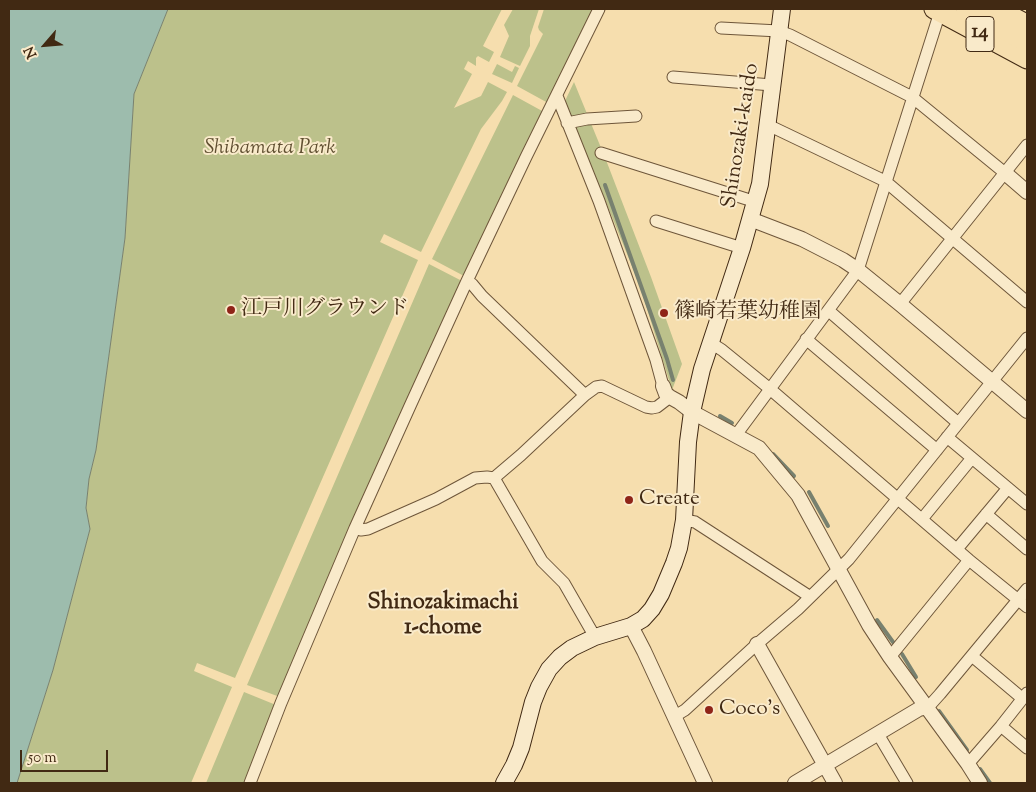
<!DOCTYPE html>
<meta charset="utf-8">
<style>
body{margin:0}
#map{position:relative;width:1036px;height:792px;overflow:hidden;background:#f6deae;font-family:"Sorts Mill Goudy",serif}
canvas{display:block}
.frame{position:absolute;inset:0;border:10px solid #412913;pointer-events:none}
.north{position:absolute;left:20px;top:20px;width:50px;height:50px;-webkit-text-stroke:4px #f9eaca;paint-order:stroke;rotate:243deg;font-size:14px;font-weight:700;line-height:20px;text-align:center;color:#412913}
.north::after{content:'';display:block;margin:auto;width:18px;height:22px;background:#412913;clip-path:polygon(50% 0,100% 100%,50% 72%,0 100%)}
.scale{position:absolute;left:20px;top:750px;width:88px;height:22px;box-sizing:border-box;border:2px solid #412913;border-top:0;padding-left:6px;font-size:15px;line-height:18px;white-space:nowrap;color:#412913;-webkit-text-stroke:4px #f9eaca;paint-order:stroke}
</style>
<div id="map">
<canvas width="1036" height="792"></canvas>
<div class="frame"></div>
<div class="north">N</div>
<div class="scale">50 m</div>
</div>
<script>
const ctx = document.querySelector('canvas').getContext('2d');
ctx.lineJoin = 'round';
function fillPath(path, color) {
  ctx.fillStyle = color;
  ctx.fill(path, 'evenodd');
}
function toPath(rows) {
  const path = new Path2D();
  for (const r of rows) {
    path.moveTo(r[0], r[1]);
    for (let i = 2; i < r.length; i += 2) path.lineTo(r[i], r[i + 1]);
  }
  return path;
}
function strokePath(path, color, width, dash) {
  ctx.strokeStyle = color;
  ctx.lineWidth = width;
  ctx.lineCap = dash ? 'butt' : 'round';
  ctx.setLineDash(dash || []);
  ctx.stroke(path);
}
function drawText(font, color, halo, rows, align = 'center') {
  ctx.font = font + ' "Sorts Mill Goudy","Noto Serif JP",serif';
  ctx.lineWidth = 4;
  ctx.setLineDash([]);
  ctx.textBaseline = 'middle';
  ctx.strokeStyle = halo;
  ctx.fillStyle = color;
  for (const [text, x, y, turn = 0] of rows) {
    ctx.save();
    ctx.translate(x, y);
    ctx.rotate((+turn || 0) * Math.PI / 180);
    ctx.textAlign = isNaN(turn) ? turn : align;
    if (halo) ctx.strokeText(text, 0, 0);
    ctx.fillText(text, 0, 0);
    ctx.restore();
  }
}
const green = toPath([
 [168,9,502,9,483,46,494,52,489,62,478,56,476,58,476,66,468,61,464,69,472,74,454,108,481,96,488,82,507,92,502,101,481,129,421,252,384,234,380,242,418,260,235,678,197,663,194,671,232,687,191,783,17,783,53,670,90,529,86,508,89,479,96,450,125,238,134,94],
 [513,9,539,9,530,36,530,46,520,66,500,57,509,36,504,25],
 [544,9,595,9,548,103,517,86,543,34,539,30,538,27],
 [497,64,512,72,515,66,519,68,512,83,492,74],
 [574,82,606,160,651,277,682,364,672,390,640,286,565,101],
 [513,95,544,112,464,276,432,259],
 [429,264,462,281,404,407,280,697,247,685],
 [244,692,276,705,244,783,206,783]
]);
const water = toPath([
 [9,9,168,9,134,94,125,238,96,450,89,479,86,508,90,529,53,670,17,783,9,783,9,9]
]);
const stream = toPath([
 [605,185,667,359,673,380],
 [720,416,732,423],
 [773,454,794,476],
 [809,492,828,526],
 [877,620,893,642],
 [902,654,916,677],
 [939,711,967,750],
 [980,769,990,783]
]);
const minor = toPath([
 [721,28,779,31,790,35,912,97,1005,173],
 [673,77,772,85],
 [557,96,599,201,656,360,663,386],
 [567,123,587,119,636,116],
 [768,125,885,181,1027,302],
 [601,153,756,202],
 [656,221,742,248],
 [467,281,472,284,482,296,585,395],
 [900,304,1027,145],
 [829,311,958,423],
 [806,339,937,450],
 [711,343,722,350,770,389,969,560,1027,607],
 [736,435,858,270,940,12],
 [947,437,1027,504],
 [494,478,542,561,564,583,595,637],
 [986,514,1027,549],
 [922,519,972,458],
 [684,520,695,522,809,596],
 [355,528,361,530,368,529,436,499,475,478,487,477,494,478,521,455,585,395,596,387,602,386,646,407,652,408,657,407,670,397],
 [957,549,1008,488],
 [972,656,1023,699],
 [890,657,969,560],
 [926,707,931,704,940,694,1027,589],
 [675,716,685,710,757,644,798,609,849,559,1027,338],
 [1001,726,1027,748],
 [878,734,907,783],
 [968,764,1001,726,1027,693],
 [250,783,281,703,355,528,410,406,467,281,526,157,599,9]
]);
const tertiary = toPath([
 [1005,173,1027,192],
 [750,219,802,239,843,260,858,270,900,304,1027,411],
 [663,386,666,394,670,397,679,402,692,412,759,448,798,495,869,625,890,657,968,764,980,783],
 [631,626,644,651,705,783],
 [757,644,835,783],
 [795,783,919,709,926,707]
]);
const secondary = toPath([
 [504,783,514,765,521,748,533,702,539,687,549,669,560,657,572,648,595,637,631,626,643,619,652,609,661,594,674,563,679,548,684,520,688,442,692,412,702,369,742,248,760,184,782,9]
]);
const trunk = toPath([
 [934,9,1027,59]
]);
const motorway = toPath([
 [966,9,1027,42],
 [997,9,1027,25]
]);
const markers = [
 [231,310,5,"#8f2418"],
 [664,313,5,"#8f2418"],
 [629,500,5,"#8f2418"],
 [709,710,5,"#8f2418"]
];
const shields = [
 [980,34,28]
];
const shieldNames = [
 ["14",980,34]
];
const streetNames = [
 ["Shinozaki-kaido",742,136,-81]
];
const parkNames = [
 ["Shibamata Park",270,149]
];
const poiNames = [
 ["江戸川グラウンド",241,310],
 ["篠崎若葉幼稚園",674,313],
 ["Create",639,500],
 ["Coco's",719,710]
];
const neighbourhoodNames = [
 ["Shinozakimachi",443,604],
 ["1-chome",443,629]
];
fillPath(green, '#bcc18b');
fillPath(water, '#9dbcad');
strokePath(water, '#78816f', 1);
strokePath(stream, '#78816f', 4);
strokePath(minor, '#6e563a', 13);
strokePath(tertiary, '#6e563a', 16);
strokePath(secondary, '#412913', 18);
strokePath(trunk, '#412913', 21);
strokePath(motorway, '#412913', 22);
strokePath(minor, '#f9eaca', 11);
strokePath(tertiary, '#f9eaca', 14);
strokePath(secondary, '#f9eaca', 16);
strokePath(trunk, '#f6deae', 19);
strokePath(motorway, '#f6deae', 20);
for (const [x, y, r, color] of markers) {
  const dot = new Path2D();
  dot.arc(x, y, r, 0, 2 * Math.PI);
  ctx.fillStyle = color;
  ctx.fill(dot);
  strokePath(dot, '#f9eaca', 2);
}
for (const [x, y, w] of shields) {
  const box = new Path2D();
  box.roundRect(x - w / 2, y - 17.5, w, 35, 4);
  ctx.fillStyle = '#f9eaca';
  ctx.fill(box);
  strokePath(box, '#412913', 1);
}
drawText('bold 20px', '#412913', null, shieldNames);
drawText('21px', '#412913', '#f9eaca', streetNames);
drawText('italic 21px', '#604f31', '#f9eaca', parkNames);
drawText('21px', '#412913', '#f9eaca', poiNames, 'left');
drawText('bold 22px', '#412913', '#f9eaca', neighbourhoodNames);
</script>
